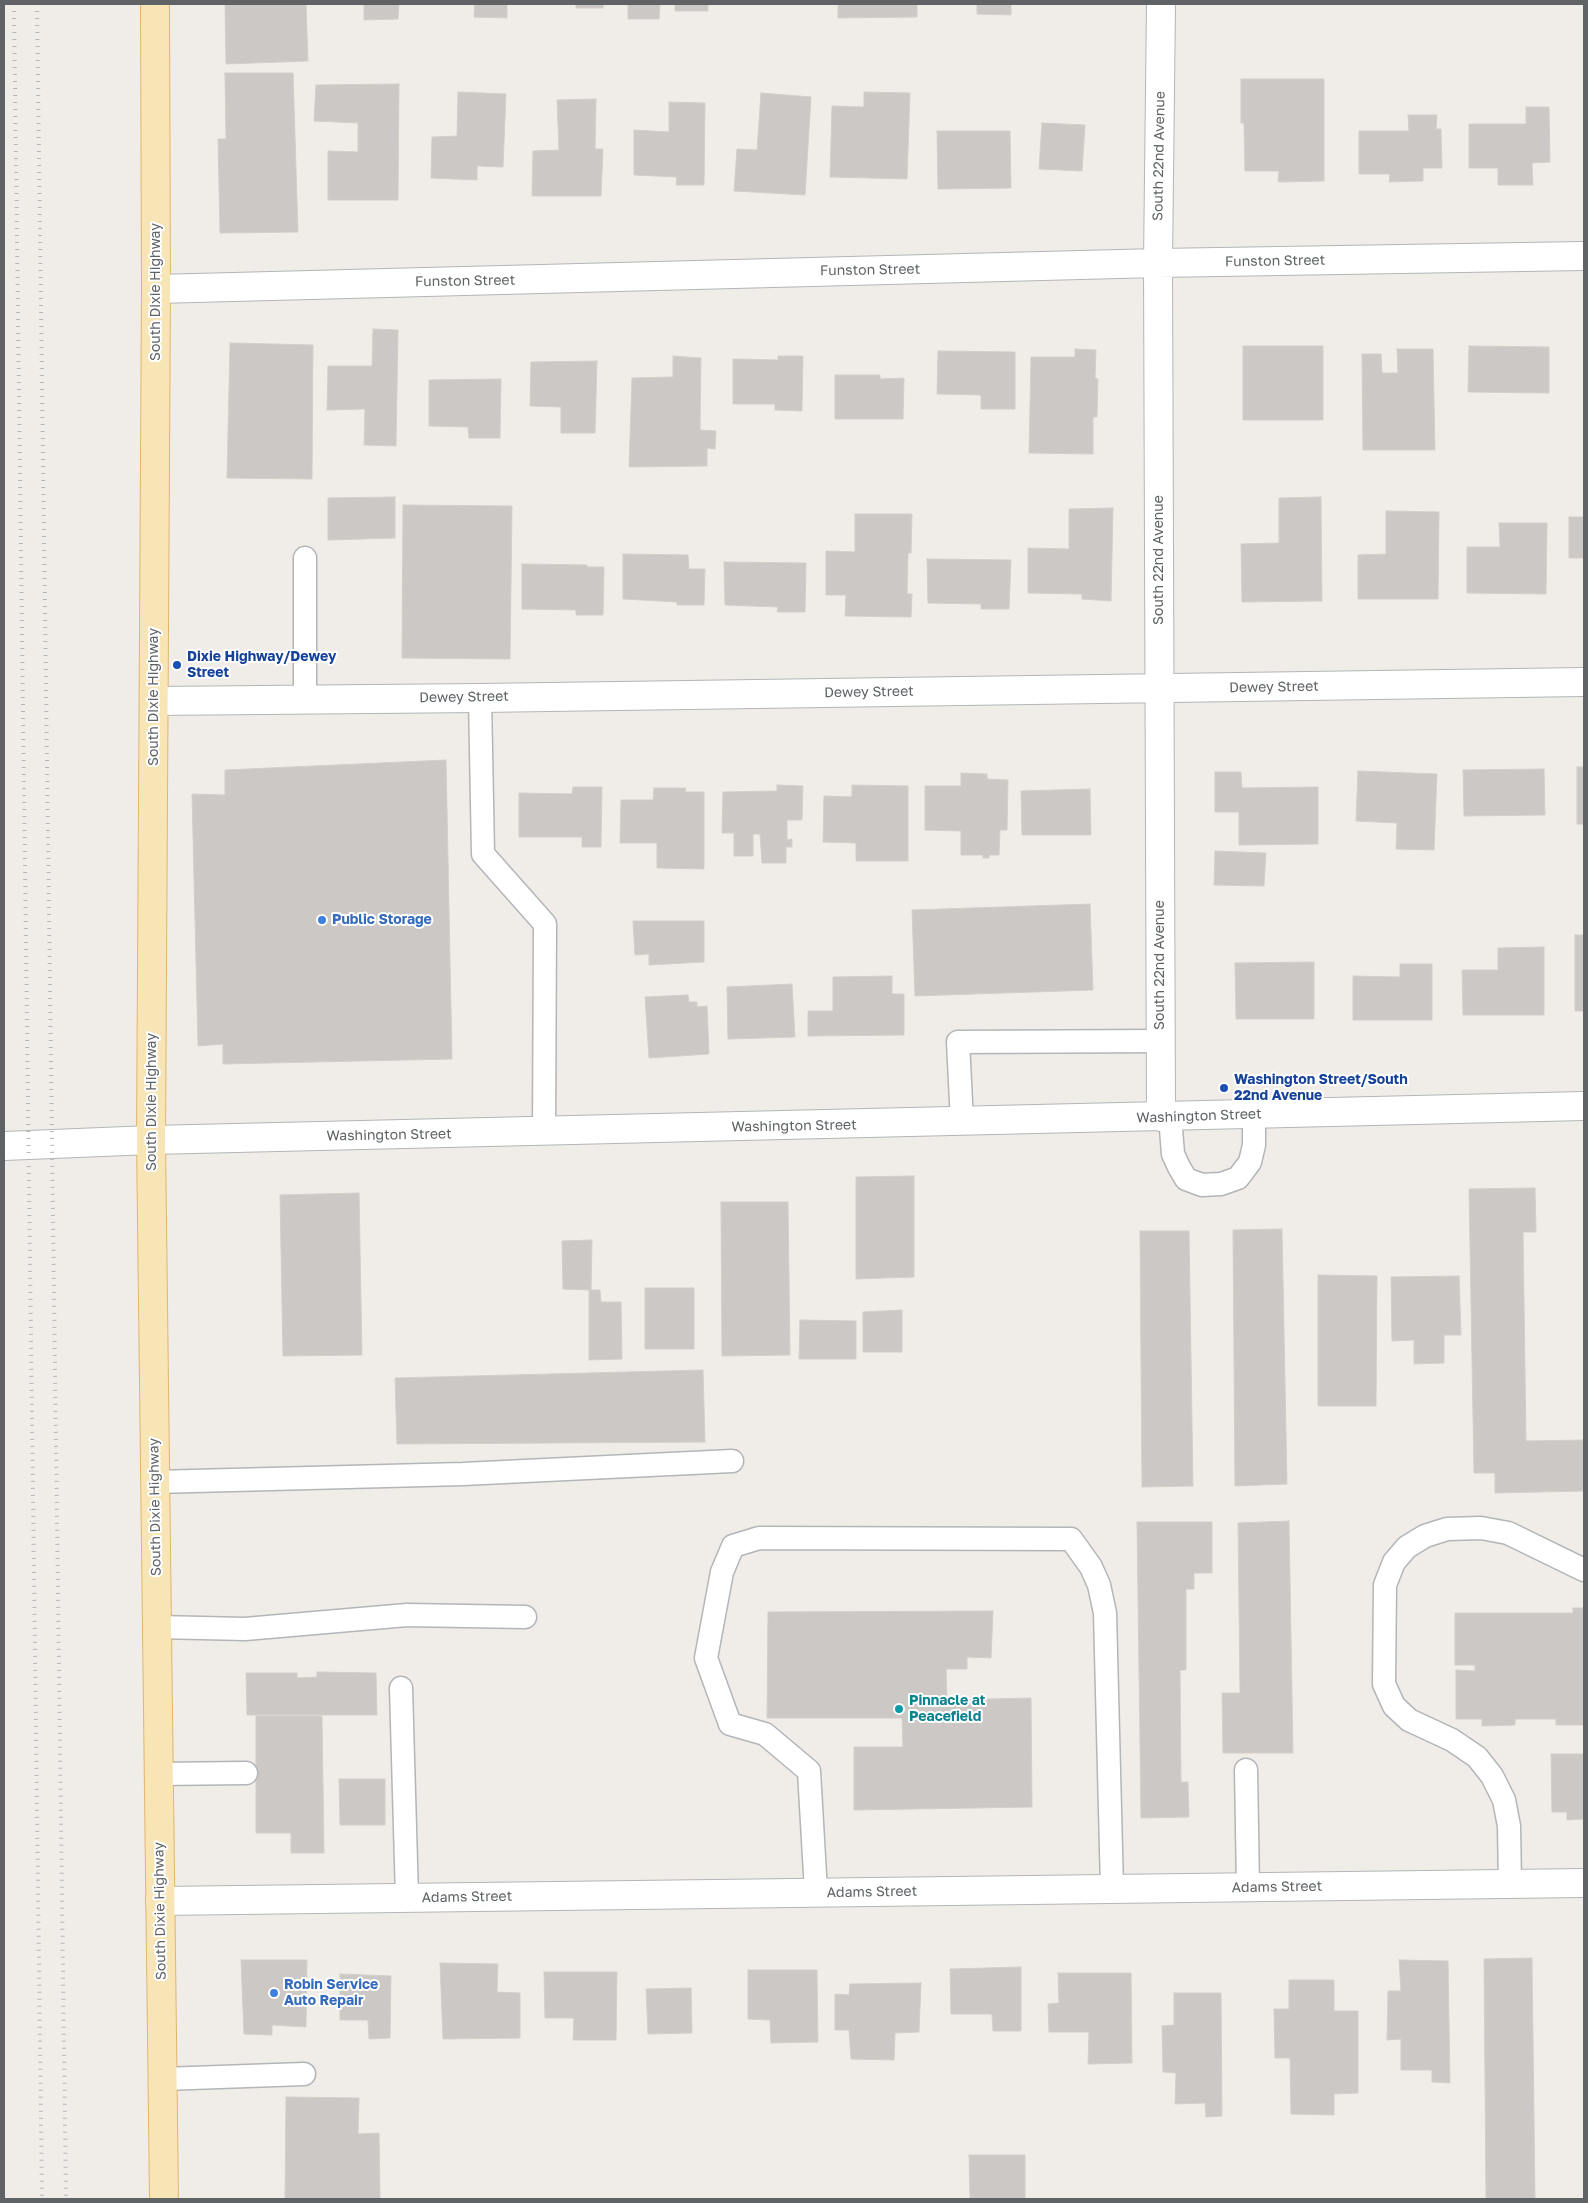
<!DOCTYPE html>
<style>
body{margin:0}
#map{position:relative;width:1588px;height:2203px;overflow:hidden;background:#f0ede8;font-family:"Golos Text",sans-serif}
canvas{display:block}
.frame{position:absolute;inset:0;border:5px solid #5f6366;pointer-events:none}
</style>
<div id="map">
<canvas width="1588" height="2203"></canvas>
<div class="frame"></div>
</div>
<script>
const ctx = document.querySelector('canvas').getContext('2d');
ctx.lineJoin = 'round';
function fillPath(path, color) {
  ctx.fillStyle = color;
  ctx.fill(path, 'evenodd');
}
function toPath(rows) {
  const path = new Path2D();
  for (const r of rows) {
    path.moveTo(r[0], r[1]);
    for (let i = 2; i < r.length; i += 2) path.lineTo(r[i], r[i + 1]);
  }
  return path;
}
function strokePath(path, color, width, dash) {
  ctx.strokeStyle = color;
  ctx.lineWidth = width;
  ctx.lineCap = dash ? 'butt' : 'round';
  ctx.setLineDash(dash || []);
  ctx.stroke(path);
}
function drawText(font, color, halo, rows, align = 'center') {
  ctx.font = font + ' "Golos Text",sans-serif';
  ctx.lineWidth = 4;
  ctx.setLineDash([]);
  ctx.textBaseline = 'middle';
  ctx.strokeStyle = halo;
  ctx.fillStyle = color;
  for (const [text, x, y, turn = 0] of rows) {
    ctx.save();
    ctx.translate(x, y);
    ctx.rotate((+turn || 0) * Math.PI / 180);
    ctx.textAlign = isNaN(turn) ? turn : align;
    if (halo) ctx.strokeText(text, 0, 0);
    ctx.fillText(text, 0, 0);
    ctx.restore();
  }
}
const building = toPath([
 [225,4,306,4,308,61,226,64,225,4],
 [364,4,399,4,398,19,364,20,364,4],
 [475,4,507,4,507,18,474,17,475,4],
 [576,4,603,4,603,8,576,8,576,4],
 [628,4,660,4,659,19,628,19,628,4],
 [675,4,708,4,708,11,675,11,675,4],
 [838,4,917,4,917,17,838,18,838,4],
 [977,4,1011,4,1011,15,977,14,977,4],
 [225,73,293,73,298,232,220,233,218,139,226,139,225,73],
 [1241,79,1324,79,1324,181,1278,182,1279,171,1245,171,1244,123,1241,123,1241,79],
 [399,84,398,200,328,200,328,151,358,152,358,123,314,121,316,85,399,84],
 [458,92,506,94,503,167,477,166,477,180,431,178,432,137,457,136,458,92],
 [864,92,910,93,907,179,830,177,832,106,864,107,864,92],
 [761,93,811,97,805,195,734,191,737,149,757,150,761,93],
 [596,99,595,149,603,149,601,196,532,196,533,151,559,150,557,100,596,99],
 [669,102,705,103,704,185,676,185,677,177,634,175,634,130,669,132,669,102],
 [1526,107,1549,107,1550,162,1532,163,1533,185,1498,185,1498,168,1469,168,1469,124,1526,124,1526,107],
 [1408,115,1437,115,1436,129,1441,129,1442,168,1423,168,1423,181,1389,182,1390,174,1359,174,1359,131,1409,131,1408,115],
 [1042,123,1085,125,1082,171,1039,169,1042,123],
 [937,131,1010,131,1011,188,938,189,937,131],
 [373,329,398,330,396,446,364,445,365,409,327,410,328,366,372,366,373,329],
 [230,343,313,345,312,479,227,478,230,343],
 [1243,346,1323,346,1323,420,1243,420,1243,346],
 [1469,346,1549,347,1549,393,1468,392,1469,346],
 [1075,349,1096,350,1095,378,1098,379,1097,417,1093,417,1093,454,1029,453,1031,357,1075,357,1075,349],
 [1397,349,1433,349,1435,450,1363,450,1362,354,1381,354,1382,373,1398,373,1397,349],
 [938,351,1015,352,1015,409,981,409,981,395,937,394,938,351],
 [673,356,701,358,700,430,716,431,715,449,707,448,707,466,629,467,632,378,673,377,673,356],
 [778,356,803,356,802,411,775,410,775,404,733,404,733,359,778,360,778,356],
 [597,361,595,433,561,433,561,407,530,406,531,362,597,361],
 [835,375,880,375,880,379,904,378,903,419,835,419,835,375],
 [501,379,500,438,469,438,468,427,429,426,429,380,501,379],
 [395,497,395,538,328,540,328,498,395,497],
 [1321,497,1322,601,1242,602,1241,544,1279,543,1279,498,1321,497],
 [403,505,512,506,510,659,402,658,403,505],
 [1113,508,1111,601,1082,599,1082,594,1028,593,1028,548,1069,549,1069,509,1113,508],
 [1386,511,1439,512,1438,599,1358,599,1358,555,1386,554,1386,511],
 [855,514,912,514,911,553,908,553,907,594,912,594,911,617,845,616,846,595,826,595,826,551,855,552,855,514],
 [1569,517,1584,517,1584,558,1569,558,1569,517],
 [1499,523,1547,523,1546,594,1467,593,1467,547,1500,547,1499,523],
 [623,554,688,555,689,569,705,569,704,605,677,605,677,602,623,599,623,554],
 [927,559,1011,560,1009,609,981,609,981,604,928,603,927,559],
 [724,562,806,563,805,612,777,612,778,607,725,605,724,562],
 [522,564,587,565,587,567,604,567,603,615,576,615,576,610,522,609,522,564],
 [446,760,452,1059,223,1064,223,1044,198,1046,192,794,225,795,225,770,446,760],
 [1577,767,1584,767,1584,824,1577,824,1577,767],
 [1544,769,1545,815,1464,816,1463,770,1544,769],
 [1358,771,1437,774,1434,850,1396,849,1397,823,1356,821,1358,771],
 [1215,772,1241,772,1242,788,1318,787,1318,844,1239,845,1239,812,1215,812,1215,772],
 [961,773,987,774,987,779,1008,780,1007,830,1000,830,999,855,989,855,989,858,983,858,983,855,961,855,961,831,925,830,925,786,961,786,961,773],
 [777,785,803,786,802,820,787,820,787,840,792,839,792,847,786,847,786,863,762,863,760,834,753,834,753,856,734,856,734,833,722,833,723,792,777,791,777,785],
 [852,785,908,786,908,861,856,861,856,843,823,842,824,796,852,797,852,785],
 [573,787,602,787,601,847,582,847,582,837,519,837,519,793,572,794,573,787],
 [654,788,686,788,685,792,704,792,704,869,657,868,657,843,620,843,621,800,653,800,654,788],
 [1090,789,1091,835,1022,835,1021,791,1090,789],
 [1215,851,1266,853,1264,886,1214,885,1215,851],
 [1090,904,1093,990,915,996,912,910,1090,904],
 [633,921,704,921,704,962,649,965,649,954,635,955,633,921],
 [1575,935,1584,935,1584,1011,1575,1011,1575,935],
 [1544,947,1544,1015,1463,1015,1462,970,1498,970,1498,948,1544,947],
 [1314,962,1314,1019,1236,1019,1235,963,1314,962],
 [1400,964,1432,964,1432,1020,1353,1020,1353,976,1400,977,1400,964],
 [892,976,892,994,904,994,904,1035,808,1036,808,1011,833,1011,833,977,892,976],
 [792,984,795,1037,728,1039,727,987,792,984],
 [688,995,689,1002,697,1002,697,1007,707,1006,709,1054,649,1058,645,997,688,995],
 [914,1176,914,1277,856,1279,856,1177,914,1176],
 [1535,1188,1536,1232,1523,1232,1526,1441,1584,1440,1584,1491,1495,1493,1495,1473,1474,1473,1469,1189,1535,1188],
 [359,1193,362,1355,283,1356,280,1195,359,1193],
 [721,1202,788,1202,790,1355,722,1356,721,1202],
 [1282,1229,1287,1484,1235,1486,1233,1230,1282,1229],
 [1140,1231,1189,1231,1193,1486,1142,1487,1140,1231],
 [592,1240,591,1290,563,1289,562,1241,592,1240],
 [1318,1275,1377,1276,1376,1406,1318,1406,1318,1275],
 [1459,1276,1461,1335,1444,1335,1444,1363,1414,1364,1414,1340,1392,1341,1391,1277,1459,1276],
 [645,1288,694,1288,694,1349,645,1349,645,1288],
 [589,1290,600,1290,601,1302,621,1302,622,1359,589,1360,589,1290],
 [902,1310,902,1352,863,1352,863,1312,902,1310],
 [800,1320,856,1321,856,1359,799,1359,800,1320],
 [703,1370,705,1442,397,1444,395,1378,703,1370],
 [1289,1521,1293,1753,1223,1753,1222,1693,1240,1693,1238,1523,1289,1521],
 [1137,1522,1212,1522,1212,1573,1194,1573,1194,1589,1186,1589,1186,1670,1180,1670,1181,1782,1188,1782,1189,1817,1141,1818,1137,1522],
 [1573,1608,1584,1608,1584,1725,1556,1725,1556,1719,1515,1719,1515,1725,1482,1726,1482,1719,1456,1719,1456,1670,1475,1671,1475,1665,1455,1665,1455,1613,1573,1613,1573,1608],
 [993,1611,991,1658,967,1657,967,1669,946,1669,947,1700,1031,1698,1032,1807,854,1810,854,1747,903,1747,902,1718,767,1718,768,1612,993,1611],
 [317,1672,376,1673,377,1715,247,1715,246,1673,297,1673,297,1678,317,1677,317,1672],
 [256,1716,322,1716,324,1853,291,1853,291,1833,256,1833,256,1716],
 [1551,1754,1584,1754,1584,1819,1567,1820,1567,1812,1552,1812,1551,1754],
 [339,1779,385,1779,385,1825,340,1825,339,1779],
 [1532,1958,1535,2199,1486,2199,1484,1959,1532,1958],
 [241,1960,307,1960,306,2027,272,2025,272,2035,244,2034,241,1960],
 [1399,1960,1448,1961,1450,2083,1432,2082,1432,2070,1401,2070,1401,2039,1387,2040,1388,1991,1401,1991,1399,1960],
 [440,1963,498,1964,497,1992,520,1993,520,2038,443,2039,440,1963],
 [1021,1967,1021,2031,993,2031,992,2014,951,2014,950,1969,1021,1967],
 [748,1970,817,1970,818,2042,771,2043,770,2020,748,2019,748,1970],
 [544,1972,617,1972,616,2040,573,2040,574,2018,545,2018,544,1972],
 [1058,1973,1131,1973,1132,2063,1088,2064,1089,2032,1049,2032,1048,2004,1059,2003,1058,1973],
 [340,1974,391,1976,390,2038,369,2039,368,2020,340,2020,340,1974],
 [1289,1980,1334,1980,1334,2011,1358,2011,1358,2093,1334,2094,1334,2115,1291,2114,1290,2058,1275,2058,1274,2009,1289,2009,1289,1980],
 [921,1983,919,2032,895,2033,894,2060,851,2059,849,2030,835,2030,835,1994,849,1995,850,1984,921,1983],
 [691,1988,692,2033,648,2034,646,1989,691,1988],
 [1174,1993,1221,1993,1222,2116,1206,2117,1205,2103,1175,2104,1176,2073,1163,2072,1162,2026,1174,2025,1174,1993],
 [286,2097,359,2098,358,2134,379,2133,380,2199,285,2199,286,2097],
 [969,2155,1025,2155,1025,2199,970,2199,969,2155]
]);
const service = toPath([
 [480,698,483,854,545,924,544,1131],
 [305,699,305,558],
 [1170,1117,1173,1154,1179,1167,1186,1179,1202,1185,1221,1184,1238,1178,1250,1162,1254,1145,1254,1115],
 [962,1122,958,1042,1160,1041],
 [155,1482,463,1474,732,1461],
 [157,1627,245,1629,407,1615,525,1617],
 [401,1688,407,1898],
 [1246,1770,1248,1887],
 [158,1774,246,1773],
 [1510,1884,1509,1826,1504,1800,1492,1776,1477,1757,1452,1740,1409,1720,1394,1706,1384,1684,1385,1585,1394,1562,1407,1547,1425,1536,1447,1529,1481,1528,1508,1533,1584,1570],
 [816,1892,809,1771,765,1734,730,1724,706,1658,722,1572,733,1546,759,1538,1071,1539,1091,1567,1099,1585,1105,1613,1112,1889],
 [163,2079,304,2074]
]);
const minor = toPath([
 [156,289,1158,263,1584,256],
 [154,701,480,698,1584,682],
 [1161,1117,1158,263,1161,4],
 [160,1901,1584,1883]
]);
const tertiary = toPath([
 [4,1146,151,1140,1584,1106]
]);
const primary = toPath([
 [155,4,156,289,151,1140,164,2199]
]);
const rail = toPath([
 [14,4,42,2199],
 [37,4,66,2199]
]);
const markers = [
 [177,665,5,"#1a4fb4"],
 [322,920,5,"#3f7fe0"],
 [1224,1088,5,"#1a4fb4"],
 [899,1709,5,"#0f9aa8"],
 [274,1993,5,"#3f7fe0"]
];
const streetNames = [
 ["South 22nd Avenue",1159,156,-89],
 ["Funston Street",1275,261,-1],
 ["Funston Street",870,270,-1],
 ["Funston Street",465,281,-1],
 ["South Dixie Highway",156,292,-90],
 ["South 22nd Avenue",1159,560,-90],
 ["Dewey Street",1274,687,-1],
 ["Dewey Street",869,692,-1],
 ["South Dixie Highway",154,697,-90],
 ["Dewey Street",464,697,-1],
 ["South 22nd Avenue",1160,965,-90],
 ["South Dixie Highway",152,1102,-90],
 ["Washington Street",1199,1116,-2],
 ["Washington Street",794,1126,-1],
 ["Washington Street",389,1135,-1],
 ["South Dixie Highway",155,1507,-91],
 ["Adams Street",1277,1887,-1],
 ["Adams Street",872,1892,-1],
 ["Adams Street",467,1897,-1],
 ["South Dixie Highway",160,1911,-91]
];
const transitNames = [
 ["Dixie Highway/Dewey",187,657],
 ["Street",187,673],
 ["Washington Street/South",1234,1080],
 ["22nd Avenue",1234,1096]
];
const shopNames = [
 ["Public Storage",332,920],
 ["Robin Service",284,1985],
 ["Auto Repair",284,2001]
];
const cultureNames = [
 ["Pinnacle at",909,1701],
 ["Peacefield",909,1717]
];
fillPath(building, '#cbc8c5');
strokePath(building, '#d4cec7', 1);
strokePath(service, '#b3b5b8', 25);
strokePath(minor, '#b3b5b8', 30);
strokePath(tertiary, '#b3b5b8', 30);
strokePath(primary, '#e3b46e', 30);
strokePath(service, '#fff', 22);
strokePath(minor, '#fff', 28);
strokePath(tertiary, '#fff', 28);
strokePath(primary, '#f7e5b6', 28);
strokePath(rail, '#b5b6b6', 4, [1, 6]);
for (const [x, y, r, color] of markers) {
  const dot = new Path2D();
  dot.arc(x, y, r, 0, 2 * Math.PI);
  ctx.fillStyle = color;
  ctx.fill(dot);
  strokePath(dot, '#fff', 2);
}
drawText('14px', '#5f6366', '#fff', streetNames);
drawText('bold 14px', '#164399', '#fff', transitNames, 'left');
drawText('bold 14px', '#366cbe', '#fff', shopNames, 'left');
drawText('bold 14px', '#0d838f', '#fff', cultureNames, 'left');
</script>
